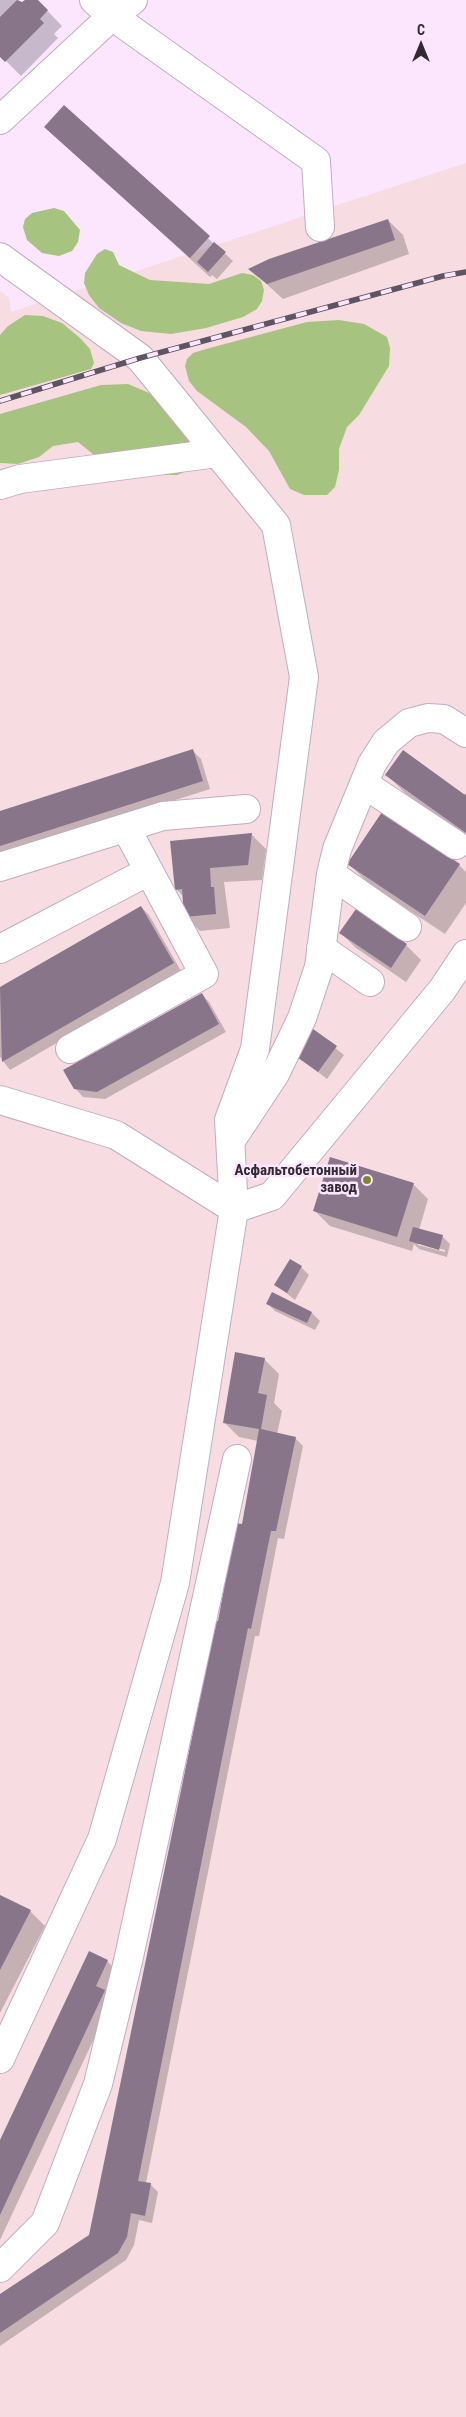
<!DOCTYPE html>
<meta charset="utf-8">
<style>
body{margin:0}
#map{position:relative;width:466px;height:2417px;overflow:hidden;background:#fbe6fe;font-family:"Roboto Condensed",sans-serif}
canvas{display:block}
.north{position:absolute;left:396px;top:20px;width:50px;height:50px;-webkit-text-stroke:4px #fbe6fe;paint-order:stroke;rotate:0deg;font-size:14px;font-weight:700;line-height:20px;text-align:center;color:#322a33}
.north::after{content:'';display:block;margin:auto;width:18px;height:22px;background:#322a33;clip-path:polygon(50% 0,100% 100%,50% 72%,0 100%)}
</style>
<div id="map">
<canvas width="466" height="2417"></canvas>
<div class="north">С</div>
</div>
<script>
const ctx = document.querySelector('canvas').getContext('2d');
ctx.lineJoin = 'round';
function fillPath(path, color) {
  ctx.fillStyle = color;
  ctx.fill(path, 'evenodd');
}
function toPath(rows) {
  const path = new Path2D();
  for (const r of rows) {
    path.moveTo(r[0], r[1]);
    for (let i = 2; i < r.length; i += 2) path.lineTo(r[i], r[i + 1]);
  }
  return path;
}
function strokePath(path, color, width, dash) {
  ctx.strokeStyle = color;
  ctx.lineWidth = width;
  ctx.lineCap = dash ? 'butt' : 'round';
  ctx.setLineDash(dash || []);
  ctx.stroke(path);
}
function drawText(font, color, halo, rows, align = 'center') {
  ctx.font = font + ' "Roboto Condensed",sans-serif';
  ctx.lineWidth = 5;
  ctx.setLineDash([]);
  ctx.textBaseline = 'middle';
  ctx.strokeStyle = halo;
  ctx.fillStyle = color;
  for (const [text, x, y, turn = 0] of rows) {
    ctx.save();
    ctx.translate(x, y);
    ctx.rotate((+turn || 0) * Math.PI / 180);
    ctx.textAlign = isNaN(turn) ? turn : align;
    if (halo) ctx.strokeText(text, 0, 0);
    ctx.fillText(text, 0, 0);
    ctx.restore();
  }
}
const industrial = toPath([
 [466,163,466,2417,0,2417,0,291,9,298,11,312]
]);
const forest = toPath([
 [54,208,64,211,80,230,78,242,72,251,59,256,42,253,27,240,23,227,25,219,32,213],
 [105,249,113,252,119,265,150,280,209,284,242,273,253,275,261,281,264,290,262,301,257,309,243,317,206,328,171,334,141,331,121,323,99,308,89,295,84,283,85,273,97,254],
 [25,315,43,316,62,323,80,338,90,349,94,363,91,369,0,395,0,335,8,326],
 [339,320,364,324,387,337,390,348,389,366,359,415,347,427,339,449,339,470,335,487,327,495,304,495,290,489,269,451,246,427,197,391,189,381,185,366,187,359,193,353,206,349,307,322],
 [128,384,161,398,180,410,199,466,177,475,141,475,99,459,78,442,53,446,39,457,18,464,0,463,0,414,101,385]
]);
const shadow = toPath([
 [0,0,18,0,22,4,26,0,37,0,62,26,54,34,58,38,21,76,0,55],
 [64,107,233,261,217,279,212,275,210,277,46,127],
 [388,220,403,235,409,254,283,299,250,269],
 [193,751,201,759,210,789,0,856,0,812],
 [387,775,466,795,466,837,406,794],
 [251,834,266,849,262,880,224,882,230,928,200,931,185,916,184,897,176,889],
 [349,864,459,865,466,872,466,903,445,934,368,883],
 [141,907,149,915,181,971,10,1070,0,1057,0,989],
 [356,911,406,945,421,960,406,982,356,948,341,933],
 [201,994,209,1002,226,1032,105,1099,83,1097,75,1088],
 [313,1030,344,1055,327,1079,296,1055],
 [413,1184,428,1199,419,1230,442,1236,450,1244,447,1257,419,1249,414,1244,412,1251,330,1226,315,1211],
 [418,1243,445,1250,445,1252,418,1245],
 [301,1267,309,1275,295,1300,276,1285],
 [272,1294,312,1313,320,1321,315,1330,275,1311,267,1303],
 [264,1359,279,1374,274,1403,282,1411,277,1434,295,1438,303,1446,284,1539,278,1538,259,1636,255,1636,146,2183,150,2184,158,2192,152,2223,139,2220,134,2245,126,2260,0,2346,0,2296,90,2235,219,1623,243,1525,258,1441,239,1437,224,1422],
 [0,1896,30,1911,45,1926,0,2013],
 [107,1961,115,1969,105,1992,112,2000,0,2240,0,2143]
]);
const building = toPath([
 [17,0,22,2,25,0,38,0,48,10,40,19,44,23,5,62,0,57,0,17],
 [64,105,210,236,190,258,44,127],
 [388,219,395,240,267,284,248,269,269,259],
 [214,242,226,252,208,272,197,262],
 [193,749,203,781,0,846,0,811],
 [403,750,465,795,466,793,466,833,385,775],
 [382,812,460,864,425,916,347,864],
 [252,833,248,865,210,868,211,887,214,887,216,914,184,917,182,889,175,890,170,841],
 [141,906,174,963,2,1062,0,987],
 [356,909,407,944,391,968,339,933],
 [202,993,219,1024,97,1092,74,1089,63,1070],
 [313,1029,337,1046,318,1072,294,1055],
 [330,1157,414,1183,397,1237,313,1211],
 [413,1227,443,1235,439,1250,409,1241],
 [290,1259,302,1266,287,1293,274,1285],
 [272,1292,312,1312,307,1323,266,1304],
 [235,1352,265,1358,258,1393,267,1395,261,1429,296,1437,276,1531,271,1531,251,1629,248,1628,138,2181,151,2183,145,2216,131,2213,127,2237,118,2253,0,2333,0,2294,89,2235,216,1621,218,1621,236,1523,242,1524,259,1429,223,1423],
 [0,1895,31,1910,0,1970],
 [89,1951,108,1960,96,1986,105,1990,0,2215,0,2140]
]);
const minor = toPath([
 [94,0,112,16,316,161,320,227],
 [0,120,112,16,133,0],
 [0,257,140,358,276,525,304,677,255,1049,229,1120,234,1209,272,1196,442,990,466,954],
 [0,485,20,479,217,453],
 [364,784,456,845],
 [0,867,163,816,246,809],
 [331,874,407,927],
 [321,948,370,982],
 [0,949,149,871],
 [70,1049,204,974,126,828],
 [0,1100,116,1135,234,1209,175,1583,102,1839,0,2059],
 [232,1139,275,1074,302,1018,319,967,331,874,337,849,372,764,386,742,409,723,428,718,444,719,466,733],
 [0,2268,45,2223,98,2084,128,1961,237,1459]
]);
const rail = toPath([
 [0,401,140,358,443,276,466,272]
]);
const markers = [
 [367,1180,5,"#7d8835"]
];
const poiNames = [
 ["Асфальтобетонный",357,1171],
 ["завод",357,1188]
];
fillPath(industrial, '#f7dce1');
fillPath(forest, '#a6c37f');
fillPath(shadow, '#0003');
fillPath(building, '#88758a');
strokePath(minor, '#c0acc3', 30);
strokePath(minor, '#fff', 28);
strokePath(rail, '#5f5461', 5.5);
strokePath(rail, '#fbe6fe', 4, [11]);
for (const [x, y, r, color] of markers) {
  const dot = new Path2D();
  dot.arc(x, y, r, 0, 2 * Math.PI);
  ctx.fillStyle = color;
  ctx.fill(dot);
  strokePath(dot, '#fbe6fe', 2);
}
drawText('bold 15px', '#322a33', '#fbe6fe', poiNames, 'right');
</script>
